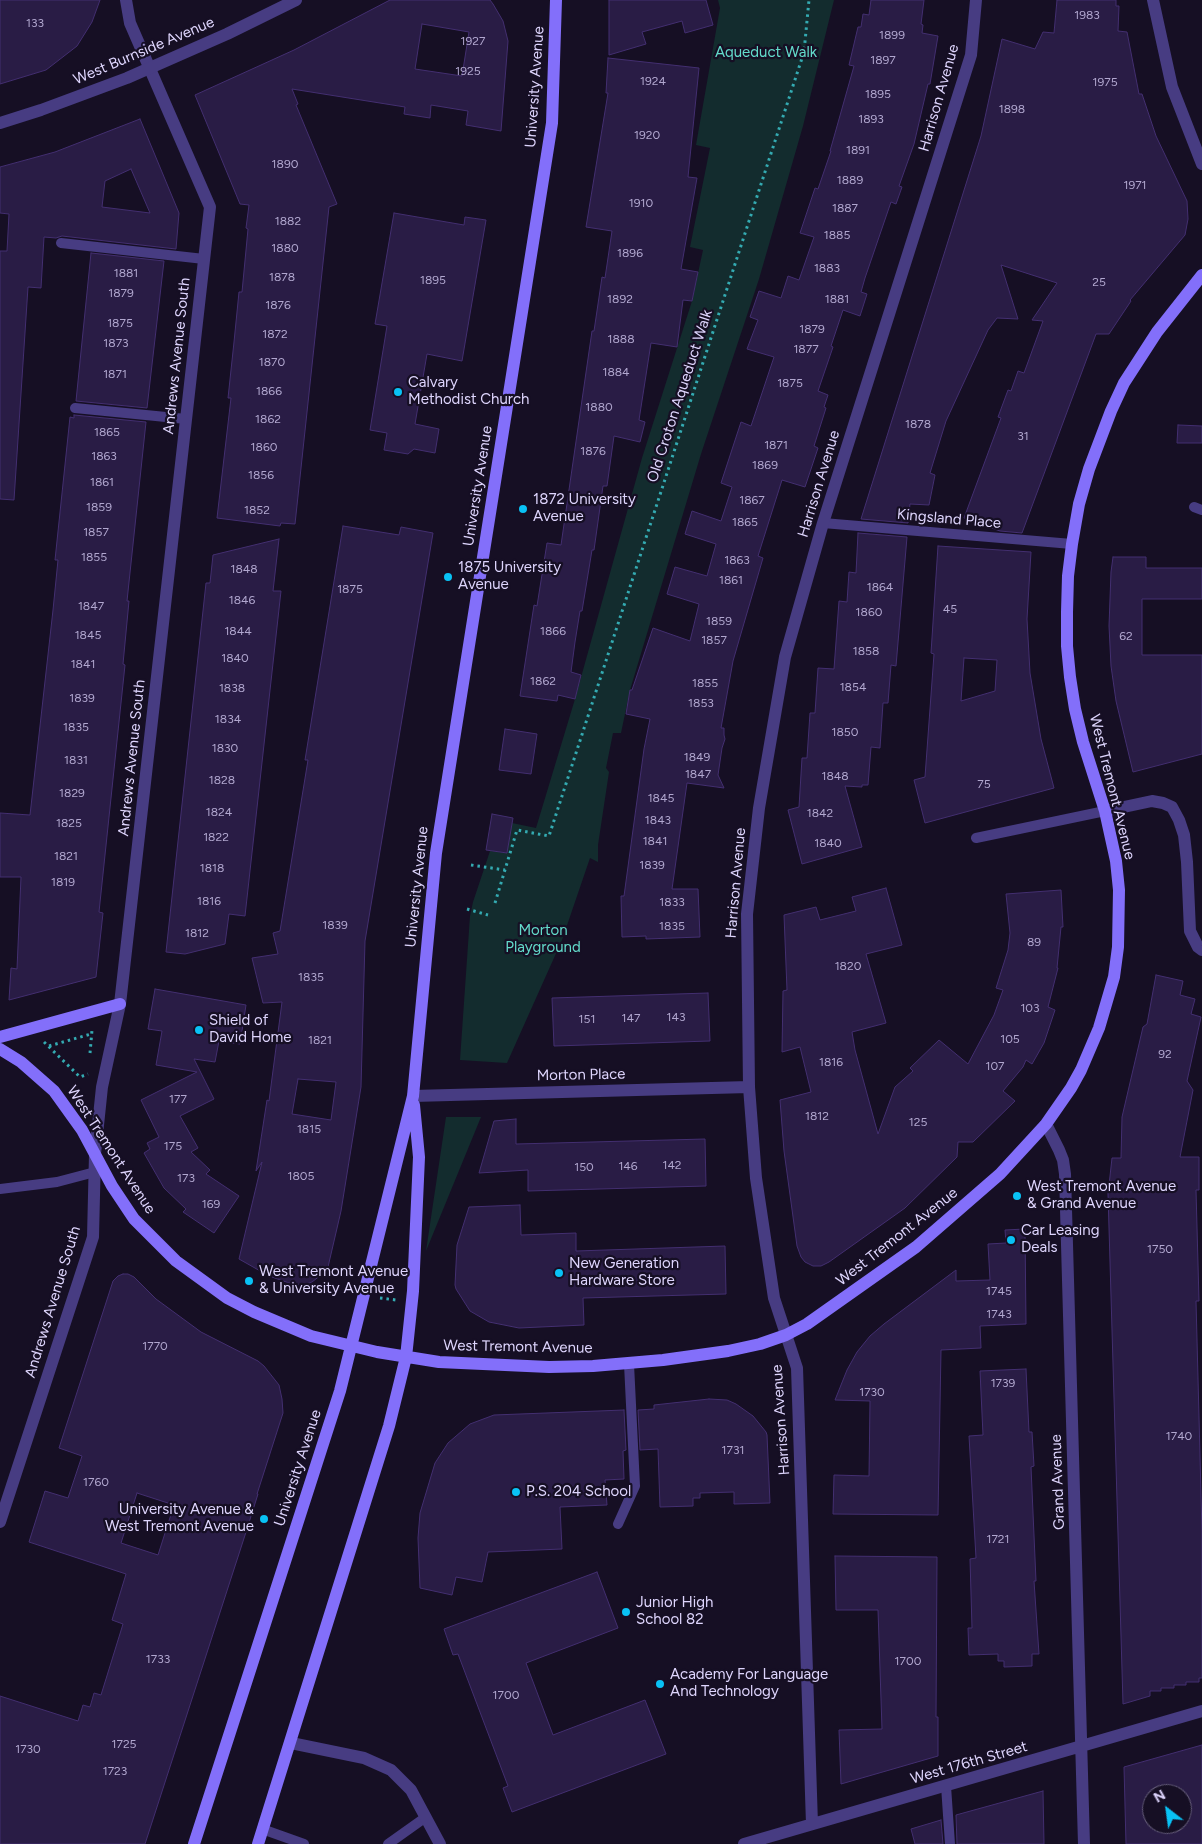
<!DOCTYPE html>
<style>
body{margin:0}
#map{position:relative;width:1202px;height:1844px;overflow:hidden;background:#160f24;font-family:Figtree,sans-serif}
canvas{display:block}
.north{position:absolute;left:1142px;top:1784px;width:50px;height:50px;box-sizing:border-box;background:#160f24;border:1px solid #665e7b;border-radius:50%;rotate:330deg;font-size:14px;font-weight:700;line-height:20px;text-align:center;color:#ded5fd}
.north::after{content:'';display:block;margin:auto;width:18px;height:22px;background:#09c2f5;clip-path:polygon(50% 0,100% 100%,50% 72%,0 100%)}
</style>
<div id="map">
<canvas width="1202" height="1844"></canvas>
<div class="north">N</div>
</div>
<script>
const ctx = document.querySelector('canvas').getContext('2d');
ctx.lineJoin = 'round';
function fillPath(path, color) {
  ctx.fillStyle = color;
  ctx.fill(path, 'evenodd');
}
function toPath(rows) {
  const path = new Path2D();
  for (const r of rows) {
    path.moveTo(r[0], r[1]);
    for (let i = 2; i < r.length; i += 2) path.lineTo(r[i], r[i + 1]);
  }
  return path;
}
function strokePath(path, color, width, dash) {
  ctx.strokeStyle = color;
  ctx.lineWidth = width;
  ctx.lineCap = dash ? 'butt' : 'round';
  ctx.setLineDash(dash || []);
  ctx.stroke(path);
}
function drawText(font, color, halo, rows, align = 'center') {
  ctx.font = font + ' Figtree,sans-serif';
  ctx.lineWidth = 4.5;
  ctx.setLineDash([]);
  ctx.textBaseline = 'middle';
  ctx.strokeStyle = halo;
  ctx.fillStyle = color;
  for (const [text, x, y, turn = 0] of rows) {
    ctx.save();
    ctx.translate(x, y);
    ctx.rotate((+turn || 0) * Math.PI / 180);
    ctx.textAlign = isNaN(turn) ? turn : align;
    if (halo) ctx.strokeText(text, 0, 0);
    ctx.fillText(text, 0, 0);
    ctx.restore();
  }
}
const green = toPath([
 [718,0,834,0,803,126,759,279,701,454,630,690,621,733,613,733,606,768,609,772,598,845,598,862,590,858,562,940,507,1063,460,1060,470,916,473,902,490,851,507,853,512,823,536,828,575,699,642,458,692,301,703,250,690,247,710,148,696,145,720,8],
 [446,1117,481,1117,426,1251]
]);
const building = toPath([
 [0,0,100,0,92,22,77,46,46,70,0,84,0,0],
 [390,0,490,0,493,4,503,21,508,41,501,131,466,125,468,111,431,105,430,118,404,114,405,107,292,89,298,104,296,105,337,204,329,207,295,524,281,523,280,526,217,518,231,398,228,398,234,342,239,292,242,292,248,229,246,228,249,205,240,204,195,95,294,50,390,0],
 [422,24,469,32,462,76,415,69,422,24],
 [609,0,706,0,713,25,685,33,682,21,642,32,646,44,609,55,609,0],
 [871,0,924,0,921,24,923,25,922,33,938,36,930,84,928,84,914,144,899,186,902,187,896,204,891,202,865,278,861,292,867,294,860,316,843,310,831,346,833,347,818,391,828,395,824,407,826,408,814,446,818,448,805,487,782,480,758,556,763,558,733,661,721,728,724,728,724,735,725,739,722,748,718,775,724,788,687,783,672,889,698,889,700,937,646,939,646,936,622,937,621,896,624,896,644,749,650,719,626,714,630,690,632,690,653,628,690,641,699,604,667,594,675,567,707,576,716,544,685,534,692,511,721,521,732,487,721,483,741,422,751,426,774,357,747,349,758,320,750,317,759,291,781,298,788,276,799,280,814,237,800,233,815,188,818,189,831,151,830,151,854,66,849,65,858,27,861,27,863,14,869,15,871,0],
 [1057,0,1116,0,1116,6,1119,6,1118,31,1127,32,1139,94,1142,94,1156,136,1187,201,1188,219,1185,235,1130,300,1131,301,1109,334,1096,334,1022,533,1000,531,964,518,1001,418,998,417,1008,390,1011,391,1018,371,1024,373,1043,321,1032,320,1057,283,1001,265,1018,319,997,318,988,330,946,421,930,473,935,475,929,505,910,504,908,523,861,519,981,136,1002,39,1035,49,1043,32,1054,33,1057,0],
 [608,58,699,68,688,177,697,178,681,269,698,272,692,301,683,300,677,347,651,343,639,420,645,422,640,442,614,436,607,486,603,486,594,550,592,550,582,611,580,611,575,642,571,672,581,675,575,699,558,695,557,701,520,696,534,605,537,606,547,543,561,545,592,331,594,331,602,277,605,278,612,231,586,227,608,93,606,93,608,58],
 [140,119,179,213,176,249,62,236,56,238,44,237,41,288,28,287,14,500,0,499,0,251,7,251,9,214,0,213,0,167,55,152,140,119],
 [131,169,150,213,102,207,105,181,131,169],
 [394,213,464,225,465,217,486,220,462,361,427,354,415,424,439,429,435,453,414,449,408,454,384,450,387,433,370,430,387,326,375,324,394,213],
 [91,253,164,261,147,408,76,401,91,253],
 [74,415,146,422,127,601,129,601,123,664,125,665,99,912,103,913,96,977,9,1000,11,968,17,969,21,877,0,877,0,813,30,815,53,610,58,560,55,560,70,417,74,418,74,415],
 [1178,425,1202,426,1202,443,1177,443,1178,425],
 [343,526,399,535,401,527,433,533,365,941,361,1087,341,1211,328,1267,321,1275,312,1282,304,1285,295,1285,269,1276,239,1259,262,1162,256,1171,267,1100,269,1101,282,1002,263,1003,252,958,278,954,273,933,280,931,308,760,305,760,343,526],
 [298,1079,336,1082,331,1120,292,1114,298,1079],
 [858,533,907,537,896,666,891,665,888,703,883,703,880,748,871,747,868,785,862,785,862,787,845,786,862,847,802,864,788,810,799,807,802,758,807,758,810,713,815,713,818,668,834,669,839,601,847,602,849,572,856,573,858,533],
 [279,539,273,591,281,591,245,916,229,914,225,944,185,954,166,952,206,583,210,583,213,555,279,539],
 [938,546,1031,552,1027,619,1030,673,1041,739,1054,788,925,823,914,780,925,777,934,654,931,653,938,546],
 [964,658,997,660,995,691,961,701,964,658],
 [1113,557,1146,557,1146,568,1202,568,1202,599,1142,599,1142,655,1202,655,1202,754,1133,772,1116,701,1111,666,1109,626,1111,572,1113,557],
 [505,729,537,734,531,774,499,770,505,729],
 [492,814,513,818,507,853,486,850,492,814],
 [886,888,902,945,866,954,886,1023,852,1032,855,1050,878,1134,895,1087,913,1071,910,1068,939,1040,968,1064,994,1015,1003,990,996,988,1008,950,1010,933,1006,894,1061,890,1063,927,1061,927,1057,968,1058,968,1048,1007,1055,1010,1044,1043,1032,1064,1026,1060,1023,1067,1003,1091,1015,1101,973,1142,958,1142,957,1157,905,1208,829,1262,821,1266,813,1266,805,1262,801,1257,797,1246,784,1151,780,1100,811,1092,800,1047,782,1052,783,991,787,990,784,915,816,907,820,920,856,911,852,897,886,888],
 [1156,975,1183,981,1180,995,1195,999,1191,1014,1201,1017,1187,1081,1193,1090,1180,1157,1199,1157,1199,1190,1196,1190,1199,1301,1196,1301,1202,1533,1202,1678,1199,1678,1199,1682,1186,1682,1186,1685,1174,1685,1174,1688,1161,1688,1161,1691,1150,1691,1150,1696,1123,1704,1108,1194,1112,1158,1121,1158,1122,1117,1143,1027,1147,1024,1156,975],
 [155,989,246,1005,240,1044,219,1041,215,1062,194,1059,214,1099,180,1116,198,1148,191,1152,210,1170,206,1174,239,1196,214,1233,183,1212,186,1209,164,1188,144,1153,150,1149,147,1143,159,1137,141,1100,197,1072,156,1065,162,1031,148,1029,155,989],
 [708,993,710,1041,554,1046,552,998,708,993],
 [516,1119,516,1144,705,1139,706,1186,528,1191,528,1170,479,1173,494,1121,516,1119],
 [520,1205,521,1235,576,1233,576,1251,725,1246,726,1294,583,1298,584,1325,519,1328,489,1322,470,1311,456,1289,455,1285,457,1245,469,1207,520,1205],
 [1025,1229,1026,1324,980,1326,981,1348,941,1350,938,1515,833,1514,834,1475,869,1476,870,1401,835,1400,847,1370,857,1352,870,1336,884,1324,956,1270,956,1281,990,1280,988,1244,1006,1243,1005,1230,1025,1229],
 [123,1274,128,1274,134,1277,156,1299,201,1332,258,1361,264,1366,279,1385,282,1399,283,1413,257,1494,258,1494,247,1529,145,1844,0,1844,0,1696,78,1721,83,1705,90,1707,94,1693,101,1695,123,1624,112,1620,126,1574,29,1542,45,1491,68,1498,82,1456,59,1448,113,1281,118,1276,123,1274],
 [137,1493,174,1505,158,1555,121,1543,137,1493],
 [1026,1369,1029,1432,1032,1432,1034,1466,1031,1467,1036,1581,1034,1581,1039,1654,1032,1654,1032,1666,1004,1667,1004,1661,998,1661,998,1654,969,1655,968,1628,972,1628,970,1559,976,1558,969,1436,983,1435,980,1371,1026,1369],
 [709,1399,727,1400,736,1404,753,1416,766,1432,767,1435,770,1503,734,1504,734,1492,700,1493,700,1498,693,1498,693,1506,660,1507,658,1449,640,1450,638,1410,654,1409,654,1405,709,1399],
 [624,1410,626,1450,623,1451,624,1479,605,1480,607,1505,560,1507,562,1549,488,1552,482,1582,456,1577,452,1595,420,1588,418,1538,420,1513,435,1463,448,1443,470,1424,494,1415,624,1410],
 [835,1556,937,1557,936,1717,938,1717,938,1756,841,1784,839,1730,882,1729,878,1610,836,1610,835,1556],
 [597,1572,618,1628,526,1663,553,1735,645,1700,666,1754,512,1812,503,1788,508,1786,458,1654,453,1655,444,1629,597,1572],
 [1202,1745,1202,1844,1126,1844,1124,1767,1202,1745],
 [1152,1794,1182,1794,1182,1824,1152,1824,1152,1794],
 [1043,1791,1044,1844,957,1844,956,1815,1043,1791],
 [941,1820,943,1844,915,1844,911,1829,941,1820]
]);
const path = toPath([
 [471,865,505,870],
 [495,903,517,830,549,836,804,52,809,0],
 [467,909,488,915],
 [44,1042,80,1077,88,1074],
 [49,1046,91,1034],
 [90,1053,92,1030],
 [380,1298,396,1300]
]);
const service = toPath([
 [61,243,204,259],
 [75,408,186,419],
 [1194,507,1202,510],
 [823,523,1072,544],
 [976,838,1105,811],
 [0,1189,57,1182,95,1172],
 [618,1524,635,1486,629,1364],
 [946,1786,950,1844],
 [262,1829,304,1844],
 [388,1844,426,1817]
]);
const minor = toPath([
 [1153,0,1172,87,1202,164],
 [1105,811,1152,801,1163,803,1172,807,1179,820,1184,835,1187,862,1190,931,1198,947,1202,950],
 [413,1096,749,1087],
 [1046,1124,1059,1150,1063,1160,1065,1174,1084,1844],
 [0,1522,93,1237,95,1154,102,1087,120,1004,210,207,130,23,126,0],
 [812,1824,797,1368,774,1298,756,1178,749,1087,747,914,759,808,785,657,823,523,971,55,976,0],
 [744,1844,1202,1711]
]);
const tertiary = toPath([
 [0,123,41,110,127,78,227,34,296,0],
 [291,1743,364,1758,391,1770,411,1790,440,1844]
]);
const secondary = toPath([
 [0,1037,120,1004],
 [0,1049,21,1062,54,1091,82,1130,112,1186,134,1219,176,1261,227,1298,254,1312,311,1336,377,1352,439,1362,549,1367,593,1366,663,1360,728,1351,760,1344,786,1335,807,1324,916,1247,1000,1174,1046,1124,1071,1088,1081,1070,1099,1028,1114,977,1118,947,1119,890,1116,861,1105,811,1083,742,1075,709,1070,677,1067,646,1067,612,1068,576,1072,544,1079,504,1089,469,1111,411,1124,383,1157,332,1202,275],
 [194,1844,340,1391,413,1096,436,853,552,123,556,0],
 [258,1844,389,1426,406,1357,413,1291,419,1157,414,1105]
]);
const markers = [
 [398,392,5,"#09c2f5"],
 [523,509,5,"#09c2f5"],
 [448,577,5,"#09c2f5"],
 [199,1030,5,"#09c2f5"],
 [1017,1196,5,"#09c2f5"],
 [1011,1240,5,"#09c2f5"],
 [559,1273,5,"#09c2f5"],
 [249,1281,5,"#09c2f5"],
 [516,1492,5,"#09c2f5"],
 [264,1519,5,"#09c2f5"],
 [626,1612,5,"#09c2f5"],
 [660,1684,5,"#09c2f5"]
];
const numberNames = [
 ["1983",1087,15],
 ["133",35,23],
 ["1899",892,35],
 ["1927",473,41],
 ["1897",883,60],
 ["1925",468,71],
 ["1924",653,81],
 ["1975",1105,82],
 ["1895",878,94],
 ["1898",1012,109],
 ["1893",871,119],
 ["1920",647,135],
 ["1891",858,150],
 ["1890",285,164],
 ["1889",850,180],
 ["1971",1135,185],
 ["1910",641,203],
 ["1887",845,208],
 ["1882",288,221],
 ["1885",837,235],
 ["1880",285,248],
 ["1896",630,253],
 ["1883",827,268],
 ["1881",126,273],
 ["1878",282,277],
 ["1895",433,280],
 ["25",1099,282],
 ["1879",121,293],
 ["1892",620,299],
 ["1881",837,299],
 ["1876",278,305],
 ["1875",120,323],
 ["1879",812,329],
 ["1872",275,334],
 ["1888",621,339],
 ["1873",116,343],
 ["1877",806,349],
 ["1870",272,362],
 ["1884",616,372],
 ["1871",115,374],
 ["1875",790,383],
 ["1866",269,391],
 ["1880",599,407],
 ["1862",268,419],
 ["1878",918,424],
 ["1865",107,432],
 ["31",1023,436],
 ["1871",776,445],
 ["1860",264,447],
 ["1876",593,451],
 ["1863",104,456],
 ["1869",765,465],
 ["1856",261,475],
 ["1861",102,482],
 ["1867",752,500],
 ["1859",99,507],
 ["1852",257,510],
 ["1865",745,522],
 ["1857",96,532],
 ["1855",94,557],
 ["1863",737,560],
 ["1848",244,569],
 ["1861",731,580],
 ["1864",880,587],
 ["1875",350,589],
 ["1846",242,600],
 ["1847",91,606],
 ["45",950,609],
 ["1860",869,612],
 ["1859",719,621],
 ["1844",238,631],
 ["1866",553,631],
 ["1845",88,635],
 ["62",1126,636],
 ["1857",714,640],
 ["1858",866,651],
 ["1840",235,658],
 ["1841",83,664],
 ["1862",543,681],
 ["1855",705,683],
 ["1854",853,687],
 ["1838",232,688],
 ["1839",82,698],
 ["1853",701,703],
 ["1834",228,719],
 ["1835",76,727],
 ["1850",845,732],
 ["1830",225,748],
 ["1849",697,757],
 ["1831",76,760],
 ["1847",698,774],
 ["1848",835,776],
 ["1828",222,780],
 ["75",984,784],
 ["1829",72,793],
 ["1845",661,798],
 ["1824",219,812],
 ["1842",820,813],
 ["1843",658,820],
 ["1825",69,823],
 ["1822",216,837],
 ["1841",655,841],
 ["1840",828,843],
 ["1821",66,856],
 ["1839",652,865],
 ["1818",212,868],
 ["1819",63,882],
 ["1816",209,901],
 ["1833",672,902],
 ["1839",335,925],
 ["1835",672,926],
 ["1812",197,933],
 ["89",1034,942],
 ["1820",848,966],
 ["1835",311,977],
 ["103",1030,1008],
 ["143",676,1017],
 ["147",631,1018],
 ["151",587,1019],
 ["105",1010,1039],
 ["1821",320,1040],
 ["92",1165,1054],
 ["1816",831,1062],
 ["107",995,1066],
 ["177",178,1099],
 ["1812",817,1116],
 ["125",918,1122],
 ["1815",309,1129],
 ["175",173,1146],
 ["142",672,1165],
 ["146",628,1166],
 ["150",584,1167],
 ["1805",301,1176],
 ["173",186,1178],
 ["169",211,1204],
 ["1750",1160,1249],
 ["1745",999,1291],
 ["1743",999,1314],
 ["1770",155,1346],
 ["1739",1003,1383],
 ["1730",872,1392],
 ["1740",1179,1436],
 ["1731",733,1450],
 ["1760",96,1482],
 ["1721",998,1539],
 ["1733",158,1659],
 ["1700",908,1661],
 ["1700",506,1695],
 ["1725",124,1744],
 ["1730",28,1749],
 ["1723",115,1771]
];
const streetNames = [
 ["West Burnside Avenue",144,51,-23],
 ["University Avenue",535,87,-86],
 ["Harrison Avenue",939,98,-74],
 ["Andrews Avenue South",177,356,-84],
 ["Old Croton Aqueduct Walk",680,396,-72],
 ["Harrison Avenue",819,484,-73],
 ["University Avenue",478,486,-81],
 ["Kingsland Place",949,519,5],
 ["Andrews Avenue South",132,758,-84],
 ["West Tremont Avenue",1112,787,76],
 ["Harrison Avenue",736,883,-85],
 ["University Avenue",417,887,-84],
 ["Morton Place",581,1075,-1],
 ["West Tremont Avenue",111,1150,57],
 ["West Tremont Avenue",897,1237,-38],
 ["Andrews Avenue South",53,1302,-73],
 ["West Tremont Avenue",518,1347,1],
 ["Harrison Avenue",781,1420,-94],
 ["University Avenue",298,1468,-72],
 ["Grand Avenue",1058,1482,-92],
 ["West 176th Street",969,1763,-16]
];
const parkNames = [
 ["Aqueduct Walk",766,53],
 ["Morton",543,931],
 ["Playground",543,948]
];
const poiNames = [
 ["Calvary",408,383],
 ["Methodist Church",408,400],
 ["1872 University",533,500],
 ["Avenue",533,517],
 ["1875 University",458,568],
 ["Avenue",458,585],
 ["Shield of",209,1021],
 ["David Home",209,1038],
 ["West Tremont Avenue",1027,1187],
 ["& Grand Avenue",1027,1204],
 ["Car Leasing",1021,1231],
 ["Deals",1021,1248],
 ["New Generation",569,1264],
 ["Hardware Store",569,1281],
 ["West Tremont Avenue",259,1272],
 ["& University Avenue",259,1289],
 ["P.S. 204 School",526,1492],
 ["University Avenue &",254,1510,"right"],
 ["West Tremont Avenue",254,1527,"right"],
 ["Junior High",636,1603],
 ["School 82",636,1620],
 ["Academy For Language",670,1675],
 ["And Technology",670,1692]
];
fillPath(green, '#132c2e');
fillPath(building, '#291c45');
strokePath(building, '#432f70', 1);
strokePath(path, '#34abb2', 3, [2.5, 4]);
strokePath(service, '#473c82', 10);
strokePath(minor, '#473c82', 12);
strokePath(tertiary, '#473c82', 12);
strokePath(secondary, '#836ffa', 12);
for (const [x, y, r, color] of markers) {
  const dot = new Path2D();
  dot.arc(x, y, r, 0, 2 * Math.PI);
  ctx.fillStyle = color;
  ctx.fill(dot);
  strokePath(dot, '#160f24', 2);
}
drawText('12px', '#b1a7cf', null, numberNames);
drawText('15px', '#ded5fd', '#160f24', streetNames);
drawText('15px', '#63dbcb', '#160f24', parkNames);
drawText('15px', '#ded5fd', '#160f24', poiNames, 'left');
</script>
